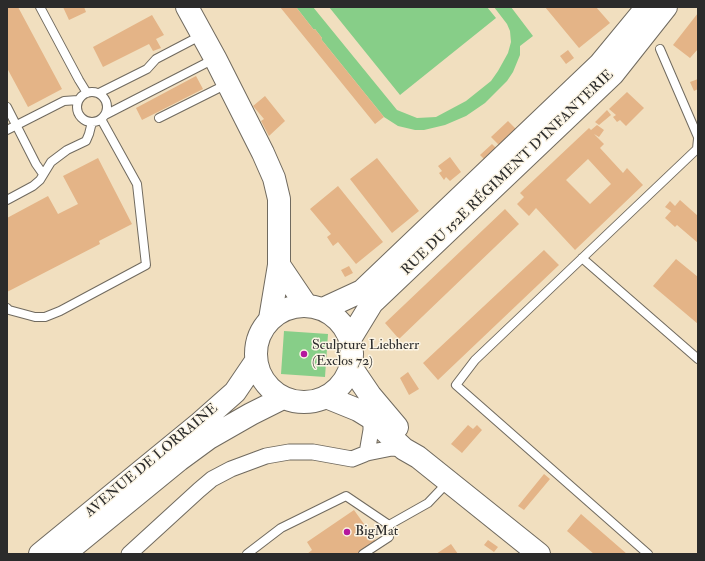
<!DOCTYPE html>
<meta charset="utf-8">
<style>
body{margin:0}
#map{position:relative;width:705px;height:561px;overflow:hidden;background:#f1dfbf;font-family:"IM FELL Double Pica",serif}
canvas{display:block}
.frame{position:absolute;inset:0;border:8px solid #2b2b2b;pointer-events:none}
</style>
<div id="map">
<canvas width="705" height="561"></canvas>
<div class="frame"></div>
</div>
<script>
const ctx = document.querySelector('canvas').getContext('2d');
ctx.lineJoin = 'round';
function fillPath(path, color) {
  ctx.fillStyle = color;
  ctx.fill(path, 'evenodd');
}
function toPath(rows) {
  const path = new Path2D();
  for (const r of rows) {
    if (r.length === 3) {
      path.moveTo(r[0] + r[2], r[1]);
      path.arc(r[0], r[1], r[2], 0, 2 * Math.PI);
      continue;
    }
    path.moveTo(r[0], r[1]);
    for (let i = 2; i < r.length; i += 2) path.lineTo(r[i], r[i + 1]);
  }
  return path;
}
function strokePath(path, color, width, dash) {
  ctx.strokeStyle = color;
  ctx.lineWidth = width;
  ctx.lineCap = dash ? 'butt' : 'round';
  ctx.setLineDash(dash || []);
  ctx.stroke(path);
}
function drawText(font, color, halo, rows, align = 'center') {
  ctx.font = font + ' "IM FELL Double Pica",serif';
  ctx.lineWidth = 3;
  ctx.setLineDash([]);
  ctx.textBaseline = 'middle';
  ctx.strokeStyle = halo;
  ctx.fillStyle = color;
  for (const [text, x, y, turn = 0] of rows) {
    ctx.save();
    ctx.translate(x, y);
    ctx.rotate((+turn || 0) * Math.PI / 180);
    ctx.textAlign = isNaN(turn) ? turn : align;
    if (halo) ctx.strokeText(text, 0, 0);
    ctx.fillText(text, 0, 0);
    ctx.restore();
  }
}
const green = toPath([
 [296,7,313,7,397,110,417,118,436,117,466,101,491,81,498,71,508,53,511,42,510,31,507,24,494,7,511,7,533,36,520,46,520,55,513,72,507,81,485,103,466,116,445,125,424,130,415,130,398,126,384,117,321,39,322,38,315,29,314,30],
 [329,7,487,7,496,18,400,95],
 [284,331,328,334,325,377,281,374]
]);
const building = toPath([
 [7,7,18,7,62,89,28,107,7,68],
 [63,7,84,7,86,12,69,20],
 [280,7,296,7,314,30,315,29,322,38,321,39,384,117,375,124],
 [545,7,596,7,610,23,579,48],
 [698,13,698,49,690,58,673,45],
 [152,15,164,35,156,39,161,48,153,51,149,44,103,67,93,47],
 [568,50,574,58,566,64,560,56],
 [196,76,203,89,142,120,136,108],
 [698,79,698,89,694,91,690,82],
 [627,92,644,108,626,126,620,120,617,122,613,117,616,115,609,109],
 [265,96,285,121,269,136,261,121,264,119,253,106],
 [607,110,611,115,599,125,595,122],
 [508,121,517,130,500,146,491,137],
 [597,125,604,130,599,137,594,134,604,144,600,148,623,173,627,168,643,185,575,250,536,208,529,216,517,204,524,197,520,193,589,128,591,130],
 [588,159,611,184,590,204,566,180],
 [492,144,496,148,484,159,480,155],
 [450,157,461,172,450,181,446,177,444,180,439,173,442,171,438,166],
 [98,158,132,224,99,241,100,244,7,292,7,218,48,196,58,214,78,204,63,176],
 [377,158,419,211,392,233,350,179],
 [338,186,383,242,356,264,338,242,333,246,327,237,331,234,310,209],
 [680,200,698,216,698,243,677,225,675,227,665,218,671,211,665,207,670,201,675,206],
 [505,209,519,224,399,339,385,323],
 [544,250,559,265,438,380,423,363],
 [676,259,698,277,698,324,653,286],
 [349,266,353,273,345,277,341,270],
 [408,372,419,389,409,395,400,378],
 [468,425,473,429,477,425,482,430,462,453,451,444],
 [544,474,550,479,524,510,518,506],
 [354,510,369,531,373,532,371,534,376,542,361,554,307,554,312,550,307,542],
 [581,514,627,554,594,554,567,531],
 [488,540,498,547,494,552,484,545],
 [451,544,458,554,436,554]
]);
const lane = toPath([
 [40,7,79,80,87,93],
 [660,49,698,137],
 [92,107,15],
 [99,93,147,69,156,59,202,35],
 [7,107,36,164,43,174],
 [105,115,214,59],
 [159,118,227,84],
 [7,130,64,101,78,100],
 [7,200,33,186,40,180,51,162,67,150,86,141,89,134,92,122],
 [582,258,698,359],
 [7,308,9,310,35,317,45,317,60,311,146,265,137,184,101,119],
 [247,554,281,528,346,496,389,525,428,503,448,482],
 [363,554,389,537,389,525],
 [648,554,456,385,475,360,697,149,698,139]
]);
const street = toPath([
 [367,453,371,430,371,418],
 [129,554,199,490,212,479,231,469,266,456,289,452,313,452,352,459,367,453,392,448,404,449]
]);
const secondary = toPath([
 [187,7,215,58,263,153,274,178,279,199,279,265,270,319],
 [279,265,306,305],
 [351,367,370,395,397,427],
 [326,397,358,410,371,418,404,449,418,457,539,554]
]);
const primary = toPath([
 [304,354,48],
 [323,309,362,291,600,64,647,7],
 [350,339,372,303,613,74,666,7],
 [40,554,200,423,235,392,256,361],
 [64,554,179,460,209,438,251,414,283,398]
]);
const markers = [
 [304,354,4,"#b5179e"],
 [347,532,4,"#b5179e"]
];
const streetNames = [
 ["RUE DU 152E RÉGIMENT D'INFANTERIE",508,173,-44],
 ["AVENUE DE LORRAINE",152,461,-40]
];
const poiNames = [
 ["Sculpture Liebherr",312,346],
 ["(Exclos 72)",312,362],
 ["BigMat",355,532]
];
fillPath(green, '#87ce88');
fillPath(building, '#e4b487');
strokePath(lane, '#706a5f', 10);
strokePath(street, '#706a5f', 17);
strokePath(secondary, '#706a5f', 24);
strokePath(primary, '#706a5f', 24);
strokePath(lane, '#fff', 8);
strokePath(street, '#fff', 15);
strokePath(secondary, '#fff', 22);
strokePath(primary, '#fff', 22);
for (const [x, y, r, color] of markers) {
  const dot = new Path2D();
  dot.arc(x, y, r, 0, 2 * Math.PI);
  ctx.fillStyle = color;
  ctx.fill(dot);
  strokePath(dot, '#fcf5e5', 1.5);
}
drawText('14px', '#2b2b2b', '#fcf5e5', streetNames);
drawText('14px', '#2b2b2b', '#fcf5e5', poiNames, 'left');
</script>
